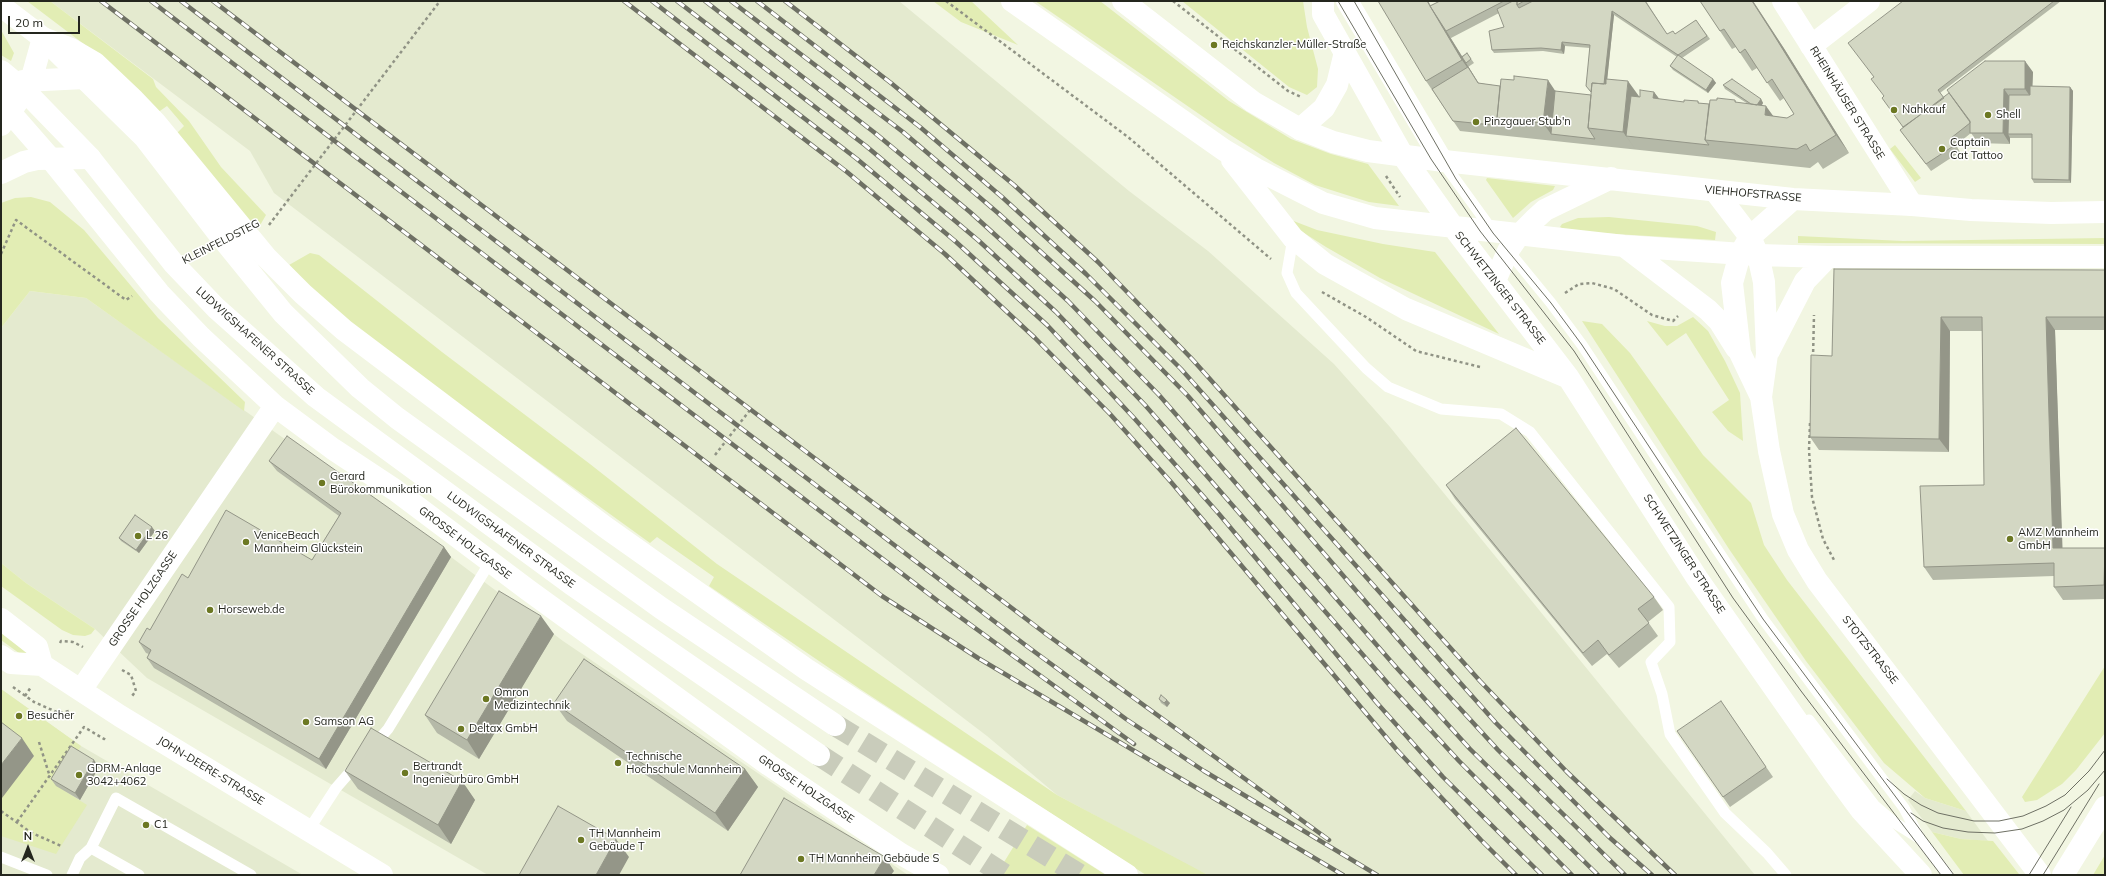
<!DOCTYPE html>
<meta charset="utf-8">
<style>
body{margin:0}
#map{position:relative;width:2106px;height:876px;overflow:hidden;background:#f2f6e2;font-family:Mulish,sans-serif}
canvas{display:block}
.frame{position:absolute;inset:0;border:2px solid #24261e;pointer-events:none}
.north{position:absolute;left:8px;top:828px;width:40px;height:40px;-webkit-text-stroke:3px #fff;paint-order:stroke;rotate:0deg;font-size:11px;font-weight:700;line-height:16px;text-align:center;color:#24261e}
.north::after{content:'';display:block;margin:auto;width:14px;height:18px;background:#24261e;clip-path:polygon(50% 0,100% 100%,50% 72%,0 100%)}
.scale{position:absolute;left:8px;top:16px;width:72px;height:18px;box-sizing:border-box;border:2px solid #24261e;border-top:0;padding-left:5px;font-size:12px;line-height:14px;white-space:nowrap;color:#24261e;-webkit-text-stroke:3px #fff;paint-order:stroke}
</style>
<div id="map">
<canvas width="2106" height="876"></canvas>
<div class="frame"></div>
<div class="north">N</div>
<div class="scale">20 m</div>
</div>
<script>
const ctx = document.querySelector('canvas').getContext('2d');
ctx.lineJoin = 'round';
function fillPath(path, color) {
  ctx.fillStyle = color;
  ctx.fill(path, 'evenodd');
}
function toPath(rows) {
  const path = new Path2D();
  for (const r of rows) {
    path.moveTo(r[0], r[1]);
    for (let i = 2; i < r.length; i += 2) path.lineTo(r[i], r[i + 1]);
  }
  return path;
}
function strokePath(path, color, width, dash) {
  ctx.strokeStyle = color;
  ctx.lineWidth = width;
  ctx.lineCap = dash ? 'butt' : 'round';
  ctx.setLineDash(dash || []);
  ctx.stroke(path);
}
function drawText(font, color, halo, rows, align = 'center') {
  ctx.font = font + ' Mulish,sans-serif';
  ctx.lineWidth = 3;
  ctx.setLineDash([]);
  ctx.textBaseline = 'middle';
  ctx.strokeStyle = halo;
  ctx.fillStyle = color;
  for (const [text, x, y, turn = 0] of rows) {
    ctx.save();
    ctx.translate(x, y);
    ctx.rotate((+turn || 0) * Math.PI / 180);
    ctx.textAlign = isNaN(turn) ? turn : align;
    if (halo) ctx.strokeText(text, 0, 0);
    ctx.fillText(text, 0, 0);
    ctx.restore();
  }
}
const built = toPath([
 [50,1,899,1,1129,191,1208,251,1334,364,1390,427,1755,875,1208,875,1189,866,1057,795,987,736,274,193,250,151],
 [30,291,86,298,451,557,563,641,908,875,488,875,147,678,95,629,26,583,1,563,1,328],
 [1,689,81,746,303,875,1,875],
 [1915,791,1925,798,1966,811,1988,841,1961,839,1932,832,1908,800]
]);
const green = toPath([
 [27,1,50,1,153,79,156,87,189,121,221,167,266,215,255,234,176,134,184,126,167,106,157,113,97,54],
 [933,1,971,1,1018,45,961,22],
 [1035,1,1100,1,1229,101,1291,139,1331,154,1368,164,1399,206,1369,202,1315,185,1274,163,1218,127],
 [1182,1,1303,1,1307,27,1318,69,1317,87,1307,95,1289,87],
 [1,30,14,53,11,61,1,55],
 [1895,145,1921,178,1915,182,1890,149],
 [1487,178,1555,186,1553,190,1531,202,1513,218,1486,180],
 [31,197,50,202,84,230,158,318,245,402,244,411,86,298,30,291,1,328,1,203,15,198],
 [1609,217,1697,226,1716,232,1715,240,1566,231,1560,227,1562,224,1578,218],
 [1291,220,1317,230,1383,244,1435,252,1499,334,1380,278,1326,247,1293,226],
 [1798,236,1903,241,2105,238,2105,244,1798,243],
 [310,253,319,255,442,352,590,464,717,564,1057,795,1208,875,1146,875,860,689,709,586,714,577,657,537,650,543,411,370,321,299,289,265],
 [1693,317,1708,331,1725,361,1740,393,1743,441,1728,431,1712,412,1729,400,1686,333,1667,346,1647,321,1665,326,1677,326],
 [1582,321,1602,324,1630,353,1703,455,1751,503,1764,545,1787,580,1966,811,1925,798,1884,763,1806,661,1729,549],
 [1,563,26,583,95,629,91,634,85,636,73,635,62,630,1,586],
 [1,631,28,654,23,656,1,640],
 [2105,666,2105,733,2076,770,2062,784,2037,800,2025,802,2022,797],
 [1,689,81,746,57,786,87,805,56,854,1,836,1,798,34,756,1,731],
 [1027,825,1106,875,996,875],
 [1932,832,1961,839,1993,841,2019,874,1964,875],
 [2105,855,2105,875,2093,875]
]);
const primaryTunnel = toPath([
 [835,725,1080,875],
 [819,755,1005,875]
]);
const path = toPath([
 [946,1,1128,137,1271,259],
 [1173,1,1288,91,1301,97],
 [1386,176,1400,197],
 [269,225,440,1],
 [1,254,16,220,126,300,132,296],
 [1322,292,1366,317,1416,351,1480,367],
 [1565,293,1579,284,1592,283,1614,289,1652,315,1673,321,1678,316],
 [1813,358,1814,315],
 [1810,423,1809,450,1812,497,1823,539,1834,560],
 [715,455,750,410],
 [60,643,61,641,73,642,83,647],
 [122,670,131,675,136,691,132,696],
 [13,687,34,702,59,713,69,711],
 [25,696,31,687],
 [39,742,50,777],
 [1,811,30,832,61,846],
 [17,822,84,727,104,739,106,735]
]);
const lane = toPath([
 [1442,161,1492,230],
 [1293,238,1287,273,1296,293,1366,368,1388,387,1441,409,1501,414,1530,432,1669,607,1670,642,1651,662,1662,694,1670,734,1725,813,1767,853,1786,875],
 [1506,248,1551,303,1582,345,1763,619,1904,808,1920,839,1948,875],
 [1809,720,1875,806,1895,823,1919,838],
 [374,745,388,729,490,562],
 [308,831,336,788,357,764],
 [91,848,139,875],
 [1,857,47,875],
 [72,875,80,858,91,848,116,798,251,875]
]);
const street = toPath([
 [1783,1,1912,205],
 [1811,46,1869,1],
 [1,102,50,158,159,293,201,337,275,406,333,449,395,490,528,590,769,765,901,854,938,875],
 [1,619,37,647,42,665],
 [1,656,11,663,42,665,120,716,382,875],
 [81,690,275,406]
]);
const secondary = toPath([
 [1323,1,1323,14,1403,156],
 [1347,1,1442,161],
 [1,88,23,81,85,78],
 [1,125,25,91,31,81,43,38],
 [1300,129,1324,108,1337,85,1345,52],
 [1,173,24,162,37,159,90,158]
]);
const primary = toPath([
 [1012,1,1224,150,1256,169,1323,203,1375,218,1624,246,1758,255,1828,257,2105,257],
 [1123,1,1253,102,1300,129,1333,142,1368,151,1444,161,1793,199,1912,205,1971,210,2051,213,2105,212],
 [1,6,43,38,145,138,218,233,283,313,360,388,397,418,661,608,835,725],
 [43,38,71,49,95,63,134,100,155,122,266,257,303,294,344,330,605,527,806,669,1127,875],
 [1,71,25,91,90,158,174,264,216,308,316,397,571,584,819,755],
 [1403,156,1454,228,1568,377,1697,578,1833,772,1861,810,1921,875],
 [1232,160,1293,238,1325,264,1406,309,1567,377],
 [1715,191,1750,237,1758,255,1764,282,1767,354,1761,397],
 [1793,199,1750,237,1740,254,1732,283,1740,353,1761,397,1769,451,1783,514,1798,550,1817,581,2040,875],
 [1624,246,1708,310,1719,321,1736,348],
 [1495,281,1508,251,1519,235,1534,220,1545,210,1611,178],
 [1769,351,1805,281,1828,257],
 [2063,875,2105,807]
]);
const tram = toPath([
 [1338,1,1431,159,1480,231,1574,351,1733,598,1801,691,1941,875],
 [1354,1,1456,179,1493,233,1551,303,1582,345,1763,619,1954,875],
 [1887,779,1904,794,1921,805,1938,813,1974,821,1999,821,2023,816,2046,806,2065,795,2089,771,2105,750],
 [1911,813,1923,821,1943,828,1968,832,1995,833,2022,829,2043,821,2064,810,2088,790,2105,770],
 [2029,875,2071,807],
 [2043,875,2099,784]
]);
const rail = toPath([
 [101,1,882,596,978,658,1343,875],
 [151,1,938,601,1134,744],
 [181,1,1028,647,1126,719,1204,771,1377,875],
 [213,1,1046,634,1329,840],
 [624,1,847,172,945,254,1035,338,1110,414,1171,482,1397,750,1481,840,1516,875],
 [652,1,857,159,955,241,1047,325,1134,418,1219,514,1377,703,1443,777,1542,875],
 [677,1,866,146,979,241,1056,312,1145,405,1391,687,1459,761,1572,875],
 [705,1,875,133,970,212,1068,301,1159,395,1395,666,1470,749,1598,875],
 [731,1,903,132,998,213,1095,301,1188,396,1423,668,1498,750,1625,875],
 [757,1,920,127,1002,197,1086,274,1181,369,1496,723,1609,837,1652,875],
 [785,1,891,83,1014,185,1098,262,1192,359,1480,681,1567,772,1675,875]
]);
const wall = toPath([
 [1440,1,1646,1,1667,34,1675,34,1696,20,1710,39,1682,58,1713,79,1716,83,1708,93,1673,70,1670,66,1677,57,1614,15,1607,79,1639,97,1654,92,1659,99,1684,102,1698,101,1699,103,1709,104,1717,100,1735,100,1737,103,1748,104,1725,89,1723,85,1761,99,1763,103,1762,105,1773,116,1787,118,1794,114,1784,98,1780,101,1757,68,1752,71,1736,47,1732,49,1700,1,1753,1,1785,50,1849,153,1823,169,1818,162,1810,168,1460,131,1426,81,1431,5],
 [1499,13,1504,27,1492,50,1494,53,1543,51,1564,54,1565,46,1590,48,1586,86,1591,92,1591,95,1500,86,1478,83,1468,66,1468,67,1474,63,1467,53,1462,56,1450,37,1451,38],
 [1903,1,2061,1,1940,93,1944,98,2033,72,2032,86,2070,87,2073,91,2071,183,2034,183,2032,179,2032,138,2010,138,2010,144,1978,143,1971,133,1956,145,1960,152,1931,171,1900,130,1903,127,1884,96],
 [1834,269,2105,270,2105,330,2055,330,2062,548,2105,548,2105,599,2063,600,2054,587,2054,576,1933,580,1924,567,1984,485,1982,331,1950,331,1949,452,1819,450,1810,437,1832,356],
 [269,461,444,547,451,557,326,769,154,668,147,658,149,654,146,653,139,642,150,630,312,560,339,516,277,471],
 [1446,485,1654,597,1663,610,1648,622,1658,636,1619,668,1607,654,1592,666,1455,499],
 [155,531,139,553,121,541,119,538],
 [554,634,479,759,437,733,425,715],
 [1159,699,1167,700,1170,703,1167,707,1161,703],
 [1721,701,1773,777,1730,807,1723,797],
 [554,703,745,769,758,787,728,831,567,721],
 [99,767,80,800,56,786,51,779],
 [345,771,462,781,475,800,451,844,358,789]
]);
const shadedWall = toPath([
 [1427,1,1428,1,1466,63,1485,93,1462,60],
 [1752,1,1753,1,1785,50,1849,153,1836,135],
 [1612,11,1614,15,1602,129,1596,129],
 [1562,42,1565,46,1564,54,1561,50],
 [2025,61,2033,72,2032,99,2025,89],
 [1713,79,1716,83,1708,93,1706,90],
 [1548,80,1560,98,1551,134,1543,123],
 [1628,81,1641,99,1626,136,1636,150,1623,132],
 [2070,87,2073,91,2071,183,2069,180],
 [2004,89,2011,99,2008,134,2010,138,2010,144,2003,133],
 [1654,92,1664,105,1653,98],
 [1761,99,1763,103,1758,111,1755,107],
 [1766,106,1779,124,1765,115],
 [1941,317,1950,331,1949,452,1939,439],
 [2046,317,2055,330,2063,562,2053,548],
 [152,527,155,531,139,553,136,550],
 [444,547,451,557,326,769,319,759],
 [2105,548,2105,586,2104,585],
 [541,616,554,634,479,759,467,740],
 [1167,700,1170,703,1167,707,1164,703],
 [22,738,34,756,2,798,1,797,1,765],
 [94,760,99,767,80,800,75,793],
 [745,769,758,787,728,831,715,813],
 [462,781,475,800,451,844,438,825],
 [616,839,629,857,619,875,596,875],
 [885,857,894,871,891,875,874,875]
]);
const building = toPath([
 [1378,1,1427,1,1462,60,1426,81,1378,1],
 [1440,1,1504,1,1446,31,1430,6,1440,1],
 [1513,1,1517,1,1517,5,1519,8,1533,1,1645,1,1667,34,1673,31,1675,34,1696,20,1707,36,1678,55,1612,11,1604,84,1592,83,1591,92,1586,86,1590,45,1562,42,1561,50,1541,48,1492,50,1489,31,1504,27,1497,9,1513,1],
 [1517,1,1524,1,1517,5,1517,1],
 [1700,1,1752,1,1772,32,1836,135,1810,151,1806,144,1797,149,1705,140,1710,100,1717,100,1717,98,1735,100,1735,102,1766,106,1765,115,1787,118,1794,114,1772,79,1767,83,1745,49,1740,53,1724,29,1720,31,1700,1],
 [1903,1,2054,1,1938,90,1944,98,1903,127,1882,98,1884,96,1871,79,1874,77,1848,43,1903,1],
 [1467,53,1471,59,1466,63,1462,57,1467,53],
 [1678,55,1713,79,1706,90,1670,66,1678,55],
 [1985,61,2025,61,2025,89,2004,89,2003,133,1970,133,1970,121,1947,90,1985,61],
 [1468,67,1478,83,1500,86,1497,118,1503,126,1453,121,1432,89,1468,67],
 [1514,76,1548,80,1543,123,1497,118,1501,79,1514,80,1514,76],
 [1606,79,1628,81,1623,132,1588,128,1592,83,1606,84,1606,79],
 [1732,79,1761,99,1757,105,1751,104,1723,85,1732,79],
 [2030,86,2070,87,2069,180,2032,179,2032,134,2008,134,2009,95,2030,95,2030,86],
 [1640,90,1654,92,1653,98,1684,102,1684,100,1698,101,1698,103,1709,104,1705,140,1709,145,1626,136,1631,96,1640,97,1640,90],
 [1555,91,1591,95,1588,128,1595,139,1551,134,1555,91],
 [1949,93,1970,122,1970,123,1951,138,1955,145,1926,164,1900,130,1949,93],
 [1834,269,2105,270,2105,317,2046,317,2053,548,2105,548,2104,585,2054,587,2054,563,1924,567,1920,486,1984,485,1982,317,1941,317,1939,439,1810,437,1811,355,1832,356,1834,269],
 [1516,428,1654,597,1638,609,1649,623,1609,655,1598,640,1583,653,1446,485,1516,428],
 [287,436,444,547,319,759,147,658,151,650,139,642,147,628,150,630,182,574,188,578,226,510,312,560,341,513,269,461,287,436],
 [135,515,152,527,136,550,119,538,135,515],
 [499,591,541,616,467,740,425,715,499,591],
 [584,659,745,769,715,813,554,703,584,659],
 [1161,695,1167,700,1164,703,1159,699,1161,695],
 [1721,701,1766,767,1723,797,1677,731,1721,701],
 [1,722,22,738,1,765,1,722],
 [371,728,462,781,438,825,345,771,371,728],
 [71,746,94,760,75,793,51,779,71,746],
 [784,798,885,857,874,875,740,875,784,798],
 [558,806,616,839,596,875,519,875,558,806]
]);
const markers = [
 [1214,45,4,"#6c7823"],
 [1894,110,4,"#6c7823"],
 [1988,115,4,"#6c7823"],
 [1476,122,4,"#6c7823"],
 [1942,149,4,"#6c7823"],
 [322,483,4,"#6c7823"],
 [138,536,4,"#6c7823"],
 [2010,539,4,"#6c7823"],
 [246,542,4,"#6c7823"],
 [210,610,4,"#6c7823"],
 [486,699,4,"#6c7823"],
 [19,716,4,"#6c7823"],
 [306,722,4,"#6c7823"],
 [461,729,4,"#6c7823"],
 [618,763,4,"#6c7823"],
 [405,773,4,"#6c7823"],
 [79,775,4,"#6c7823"],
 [146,825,4,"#6c7823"],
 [581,840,4,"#6c7823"],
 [801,859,4,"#6c7823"]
];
const poiNames = [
 ["Reichskanzler-Müller-Straße",1222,45],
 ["Nahkauf",1902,110],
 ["Shell",1996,115],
 ["Pinzgauer Stub'n",1484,122],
 ["Captain",1950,143],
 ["Cat Tattoo",1950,156],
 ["Gerard",330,477],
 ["Bürokommunikation",330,490],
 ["AMZ Mannheim",2018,533],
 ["GmbH",2018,546],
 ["L 26",146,536],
 ["VeniceBeach",254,536],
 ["Mannheim Glückstein",254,549],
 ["Horseweb.de",218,610],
 ["Omron",494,693],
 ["Medizintechnik",494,706],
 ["Besucher",27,716],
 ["Samson AG",314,722],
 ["Deltax GmbH",469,729],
 ["Technische",626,757],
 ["Hochschule Mannheim",626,770],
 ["Bertrandt",413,767],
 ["Ingenieurbüro GmbH",413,780],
 ["GDRM-Anlage",87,769],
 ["3042+4062",87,782],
 ["C1",154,825],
 ["TH Mannheim",589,834],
 ["Gebäude T",589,847],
 ["TH Mannheim Gebäude S",809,859]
];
const streetNames = [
 ["RHEINHÄUSER STRASSE",1847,103,58],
 ["VIEHHOFSTRASSE",1753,194,5],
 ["KLEINFELDSTEG",221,242,-27],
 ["SCHWETZINGER STRASSE",1500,288,52],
 ["LUDWIGSHAFENER STRASSE",255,341,42],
 ["LUDWIGSHAFENER STRASSE",511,540,36],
 ["GROSSE HOLZGASSE",465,543,37],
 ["SCHWETZINGER STRASSE",1684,554,57],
 ["GROSSE HOLZGASSE",143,599,-56],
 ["STOTZSTRASSE",1870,650,52],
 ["JOHN-DEERE-STRASSE",211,771,31],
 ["GROSSE HOLZGASSE",806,789,34]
];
fillPath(built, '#e4eacf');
fillPath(green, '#e2edb4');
strokePath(primaryTunnel, '#c9ccbb', 22, [22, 11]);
strokePath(path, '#909385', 2.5, [3, 3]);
strokePath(lane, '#fff', 11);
strokePath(street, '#fff', 22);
strokePath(secondary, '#fff', 22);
strokePath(primary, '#fff', 22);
strokePath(tram, '#6e7064', 1);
strokePath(rail, '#6e7064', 4.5);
strokePath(rail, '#fff', 3, [9]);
fillPath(wall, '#b5b9a8');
fillPath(shadedWall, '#949688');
fillPath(building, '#d3d7c3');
strokePath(building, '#949688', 1);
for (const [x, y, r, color] of markers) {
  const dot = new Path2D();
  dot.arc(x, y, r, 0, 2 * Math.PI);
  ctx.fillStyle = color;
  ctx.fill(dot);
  strokePath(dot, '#fff', 1.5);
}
drawText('11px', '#24261e', '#fff', poiNames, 'left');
drawText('11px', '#24261e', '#fff', streetNames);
</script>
